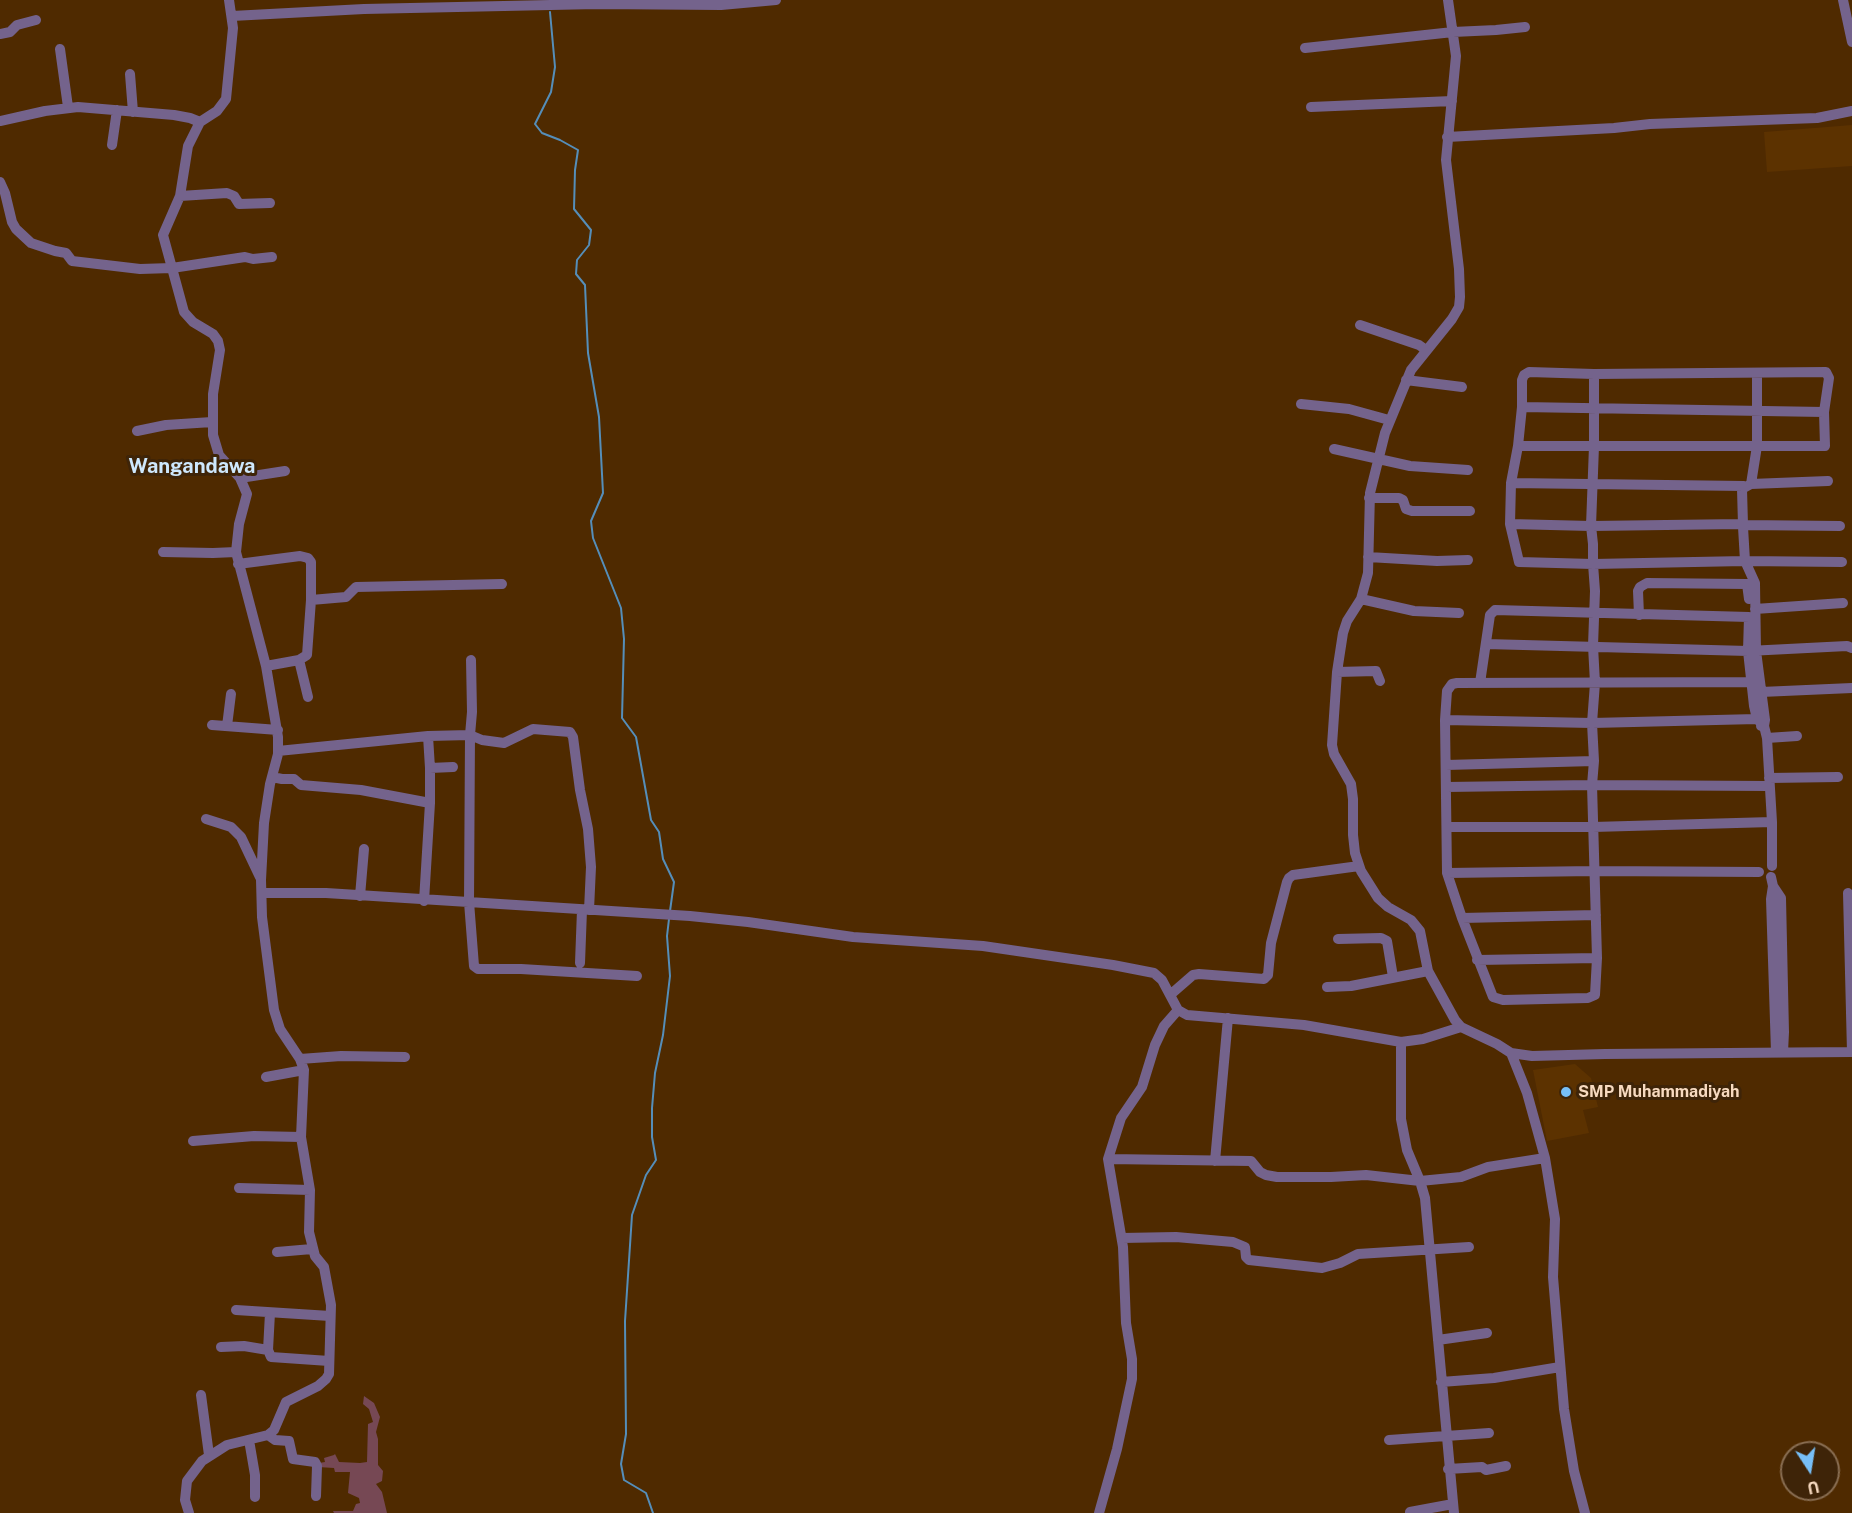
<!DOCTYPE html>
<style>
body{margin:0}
#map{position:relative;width:1852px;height:1513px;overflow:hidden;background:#4f2a00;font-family:"Public Sans",sans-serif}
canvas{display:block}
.north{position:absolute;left:1780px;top:1441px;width:60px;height:60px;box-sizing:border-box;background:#3e2408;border:2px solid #886d52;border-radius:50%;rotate:168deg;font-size:16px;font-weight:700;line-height:24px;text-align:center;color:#f7dac0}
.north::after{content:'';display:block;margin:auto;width:21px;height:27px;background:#77bff7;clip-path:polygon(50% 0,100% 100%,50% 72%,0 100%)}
</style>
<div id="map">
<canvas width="1852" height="1513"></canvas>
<div class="north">U</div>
</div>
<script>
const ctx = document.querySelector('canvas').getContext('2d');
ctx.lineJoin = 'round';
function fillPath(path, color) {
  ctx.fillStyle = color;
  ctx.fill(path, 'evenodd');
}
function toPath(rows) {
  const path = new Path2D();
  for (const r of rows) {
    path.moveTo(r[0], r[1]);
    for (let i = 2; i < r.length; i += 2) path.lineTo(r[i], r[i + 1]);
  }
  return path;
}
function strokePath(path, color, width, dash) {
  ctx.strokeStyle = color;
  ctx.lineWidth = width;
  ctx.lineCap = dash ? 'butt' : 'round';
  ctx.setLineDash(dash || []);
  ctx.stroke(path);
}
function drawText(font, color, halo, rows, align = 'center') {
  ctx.font = font + ' "Public Sans",sans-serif';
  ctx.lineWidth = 6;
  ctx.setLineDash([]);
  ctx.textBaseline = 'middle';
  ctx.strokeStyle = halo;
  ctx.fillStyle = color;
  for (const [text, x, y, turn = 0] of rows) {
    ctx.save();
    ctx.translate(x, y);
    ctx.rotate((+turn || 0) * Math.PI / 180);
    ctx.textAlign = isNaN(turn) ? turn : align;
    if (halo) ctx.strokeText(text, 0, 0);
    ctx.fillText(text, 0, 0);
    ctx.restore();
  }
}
const built = toPath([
 [1852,125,1852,166,1767,172,1764,132],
 [1575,1064,1591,1078,1598,1107,1583,1110,1589,1133,1547,1141,1533,1070]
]);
const green = toPath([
 [364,1396,374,1403,380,1417,376,1432,378,1439,378,1465,383,1471,382,1481,376,1484,382,1492,387,1513,334,1513,333,1511,353,1511,356,1504,360,1503,359,1498,348,1493,350,1472,335,1472,334,1468,318,1467,319,1463,325,1462,324,1458,334,1455,335,1454,339,1462,360,1463,367,1462,368,1424,373,1422,369,1409,363,1404]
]);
const stream = toPath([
 [550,12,555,67,551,92,535,124,542,133,560,140,578,150,575,170,574,209,591,230,589,245,577,260,576,274,585,285,588,353,599,417,603,493,591,521,593,538,621,608,624,639,622,718,636,737,651,820,659,832,663,859,674,882,670,911],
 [653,1513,646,1493,624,1480,621,1464,626,1434,625,1321,632,1215,646,1175,656,1160,652,1137,652,1108,655,1073,663,1035,670,976,667,936,669,919]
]);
const minor = toPath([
 [1448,0,1456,56,1446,160,1459,269,1460,297,1459,307,1452,319,1411,370,1385,433,1370,493,1368,573,1361,599,1347,621,1343,633,1337,672,1332,745,1334,754,1351,784,1353,799,1353,835,1355,853,1361,871,1378,898,1388,907,1411,920,1420,931,1428,971,1455,1020,1461,1027,1497,1044,1511,1053,1532,1056,1605,1054,1852,1052],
 [1843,0,1852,42],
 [232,16,364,9,597,4,721,5,776,0],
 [0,34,10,32,17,25,36,20],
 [1305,48,1453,32,1496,30,1525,27],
 [60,49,68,107],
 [130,74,133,112],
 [1311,107,1452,101],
 [0,121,45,111,78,107,174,115,190,118,200,122],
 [1447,137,1614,128,1650,124,1817,118,1852,111],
 [112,145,117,110],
 [0,182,5,193,12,222,16,229,31,243,55,251,66,253,72,261,140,269,172,268,245,257,253,259,272,257],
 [180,196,227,193,234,196,239,204,270,203],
 [1360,325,1419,345,1426,350],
 [1757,373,1757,446,1751,484,1742,489,1743,525,1840,526],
 [1406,380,1462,387],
 [1301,404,1349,409,1389,420],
 [1522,407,1824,412],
 [137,431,166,425,212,422],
 [1518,446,1522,407,1522,380,1524,375,1529,372,1594,374,1826,372,1829,378,1824,412,1825,446,1594,446,1594,374],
 [1334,449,1410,466,1468,470],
 [240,478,285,471],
 [1511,483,1744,486],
 [1751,484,1828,481],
 [1369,498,1399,498,1403,500,1406,509,1412,511,1470,511],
 [163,552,213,553,236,552],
 [1368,557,1437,561,1468,560],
 [238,564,300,556,308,558,311,562,311,600,307,655,299,660,266,666],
 [1361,599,1414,611,1459,613],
 [311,600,346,597,356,587,502,584],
 [1755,609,1843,603],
 [1639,615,1638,591,1640,587,1647,583,1747,584,1749,599],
 [1486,644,1748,651,1847,646,1852,648],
 [299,660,308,697],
 [471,660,472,712,470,735,469,902,474,966,478,969,521,969,637,976],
 [1337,672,1376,671,1380,681],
 [1480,683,1490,615,1495,610,1749,617,1748,651,1754,706,1757,719,1764,726,1767,738,1772,822,1772,866],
 [1761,692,1852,688],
 [1757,719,1592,723,1445,720,1447,691,1452,684,1457,683,1760,682],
 [1445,720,1447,873,1595,871,1759,872],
 [212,725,278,730],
 [227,726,231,694],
 [1761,726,1764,726,1765,720,1756,651,1755,583,1745,561,1842,562],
 [1767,738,1797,736],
 [278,751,428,736,470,735,482,740,504,743,533,729,570,732,573,737,580,790,588,829,591,867,589,910],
 [1446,765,1594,761],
 [430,768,453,767],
 [272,777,282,779,294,779,301,785,361,790,430,803],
 [1769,778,1838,777],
 [1446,787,1592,785,1769,786],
 [206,819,231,827,241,837,260,877],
 [1447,827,1593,827,1772,822],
 [1447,873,1462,918,1493,997,1503,1000,1588,998,1595,995,1597,958,1592,785,1594,761,1592,723,1595,683,1593,646,1595,591,1593,564,1593,544,1591,526,1594,446,1518,446,1511,483,1510,524,1519,562,1593,564,1745,561,1743,527,1741,524,1591,526,1510,524],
 [1771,877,1773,886,1781,898,1784,1032,1783,1052],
 [1773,886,1771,899,1776,1052],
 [262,893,326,893,690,916,748,922,853,937,983,946,1113,965,1154,973,1162,980,1178,1010,1187,1015,1304,1025,1401,1042,1423,1039,1461,1027],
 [1848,893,1852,1052],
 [360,896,364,849],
 [424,901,430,803,430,768,428,736],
 [1462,918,1596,915],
 [1338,939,1381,938,1387,941,1393,977],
 [1477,960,1597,958],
 [580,963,582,910],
 [1327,987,1351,986,1428,971],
 [1170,995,1193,975,1199,974,1264,979,1268,975,1271,943,1287,882,1289,878,1293,875,1359,866],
 [1401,1042,1401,1119,1407,1150,1420,1181,1425,1198,1454,1513],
 [1511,1053,1527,1093,1545,1158,1555,1219,1553,1277,1564,1409,1574,1471,1585,1513],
 [300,1059,341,1056,405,1057],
 [266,1077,304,1070],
 [193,1141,254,1136,301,1137],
 [1108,1159,1251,1161,1260,1172,1266,1175,1277,1177,1331,1177,1366,1175,1420,1181,1461,1177,1488,1167,1545,1158],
 [1215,1161,1228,1018],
 [239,1188,310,1190],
 [1122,1238,1176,1237,1233,1242,1245,1247,1246,1257,1249,1260,1322,1268,1340,1263,1358,1254,1469,1247],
 [277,1252,312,1249],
 [236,1310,330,1316],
 [1438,1340,1487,1333],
 [221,1347,244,1346,268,1350,271,1357,329,1361],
 [268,1350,270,1313],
 [1441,1382,1494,1378,1560,1367],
 [201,1395,209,1455],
 [268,1435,275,1440,289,1441,293,1459,315,1462,317,1466,316,1496],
 [249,1440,255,1475,255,1497],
 [1389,1440,1489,1433],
 [1448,1469,1482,1467,1486,1470,1506,1466],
 [1410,1512,1453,1504],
 [189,1513,185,1500,187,1481,202,1461,227,1445,268,1435,274,1430,286,1402,318,1386,326,1379,329,1374,331,1305,324,1267,315,1256,309,1232,310,1190,301,1137,304,1070,300,1059,280,1029,274,1010,262,917,261,880,264,823,270,784,278,754,278,737,266,666,236,552,239,524,247,494,240,478,219,455,213,435,213,394,220,350,218,341,213,334,193,322,184,312,163,235,180,196,188,146,200,122,217,111,226,99,233,28,229,0],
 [1099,1513,1117,1449,1132,1379,1132,1359,1126,1323,1123,1247,1108,1159,1121,1118,1142,1087,1155,1045,1164,1026,1178,1010]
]);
const markers = [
 [1566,1092,6,"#77bff7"]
];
const poiNames = [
 ["SMP Muhammadiyah",1578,1092]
];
const quarterNames = [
 ["Wangandawa",192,467]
];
fillPath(built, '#5c3200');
fillPath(green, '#764854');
strokePath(stream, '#558eb9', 2);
strokePath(minor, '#74638c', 10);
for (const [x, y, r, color] of markers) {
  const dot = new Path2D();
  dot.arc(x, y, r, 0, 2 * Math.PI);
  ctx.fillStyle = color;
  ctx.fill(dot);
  strokePath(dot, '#3e2408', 2);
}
drawText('bold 16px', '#f7dac0', '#3e2408', poiNames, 'left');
drawText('bold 20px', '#cee8fd', '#3e2408', quarterNames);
</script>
